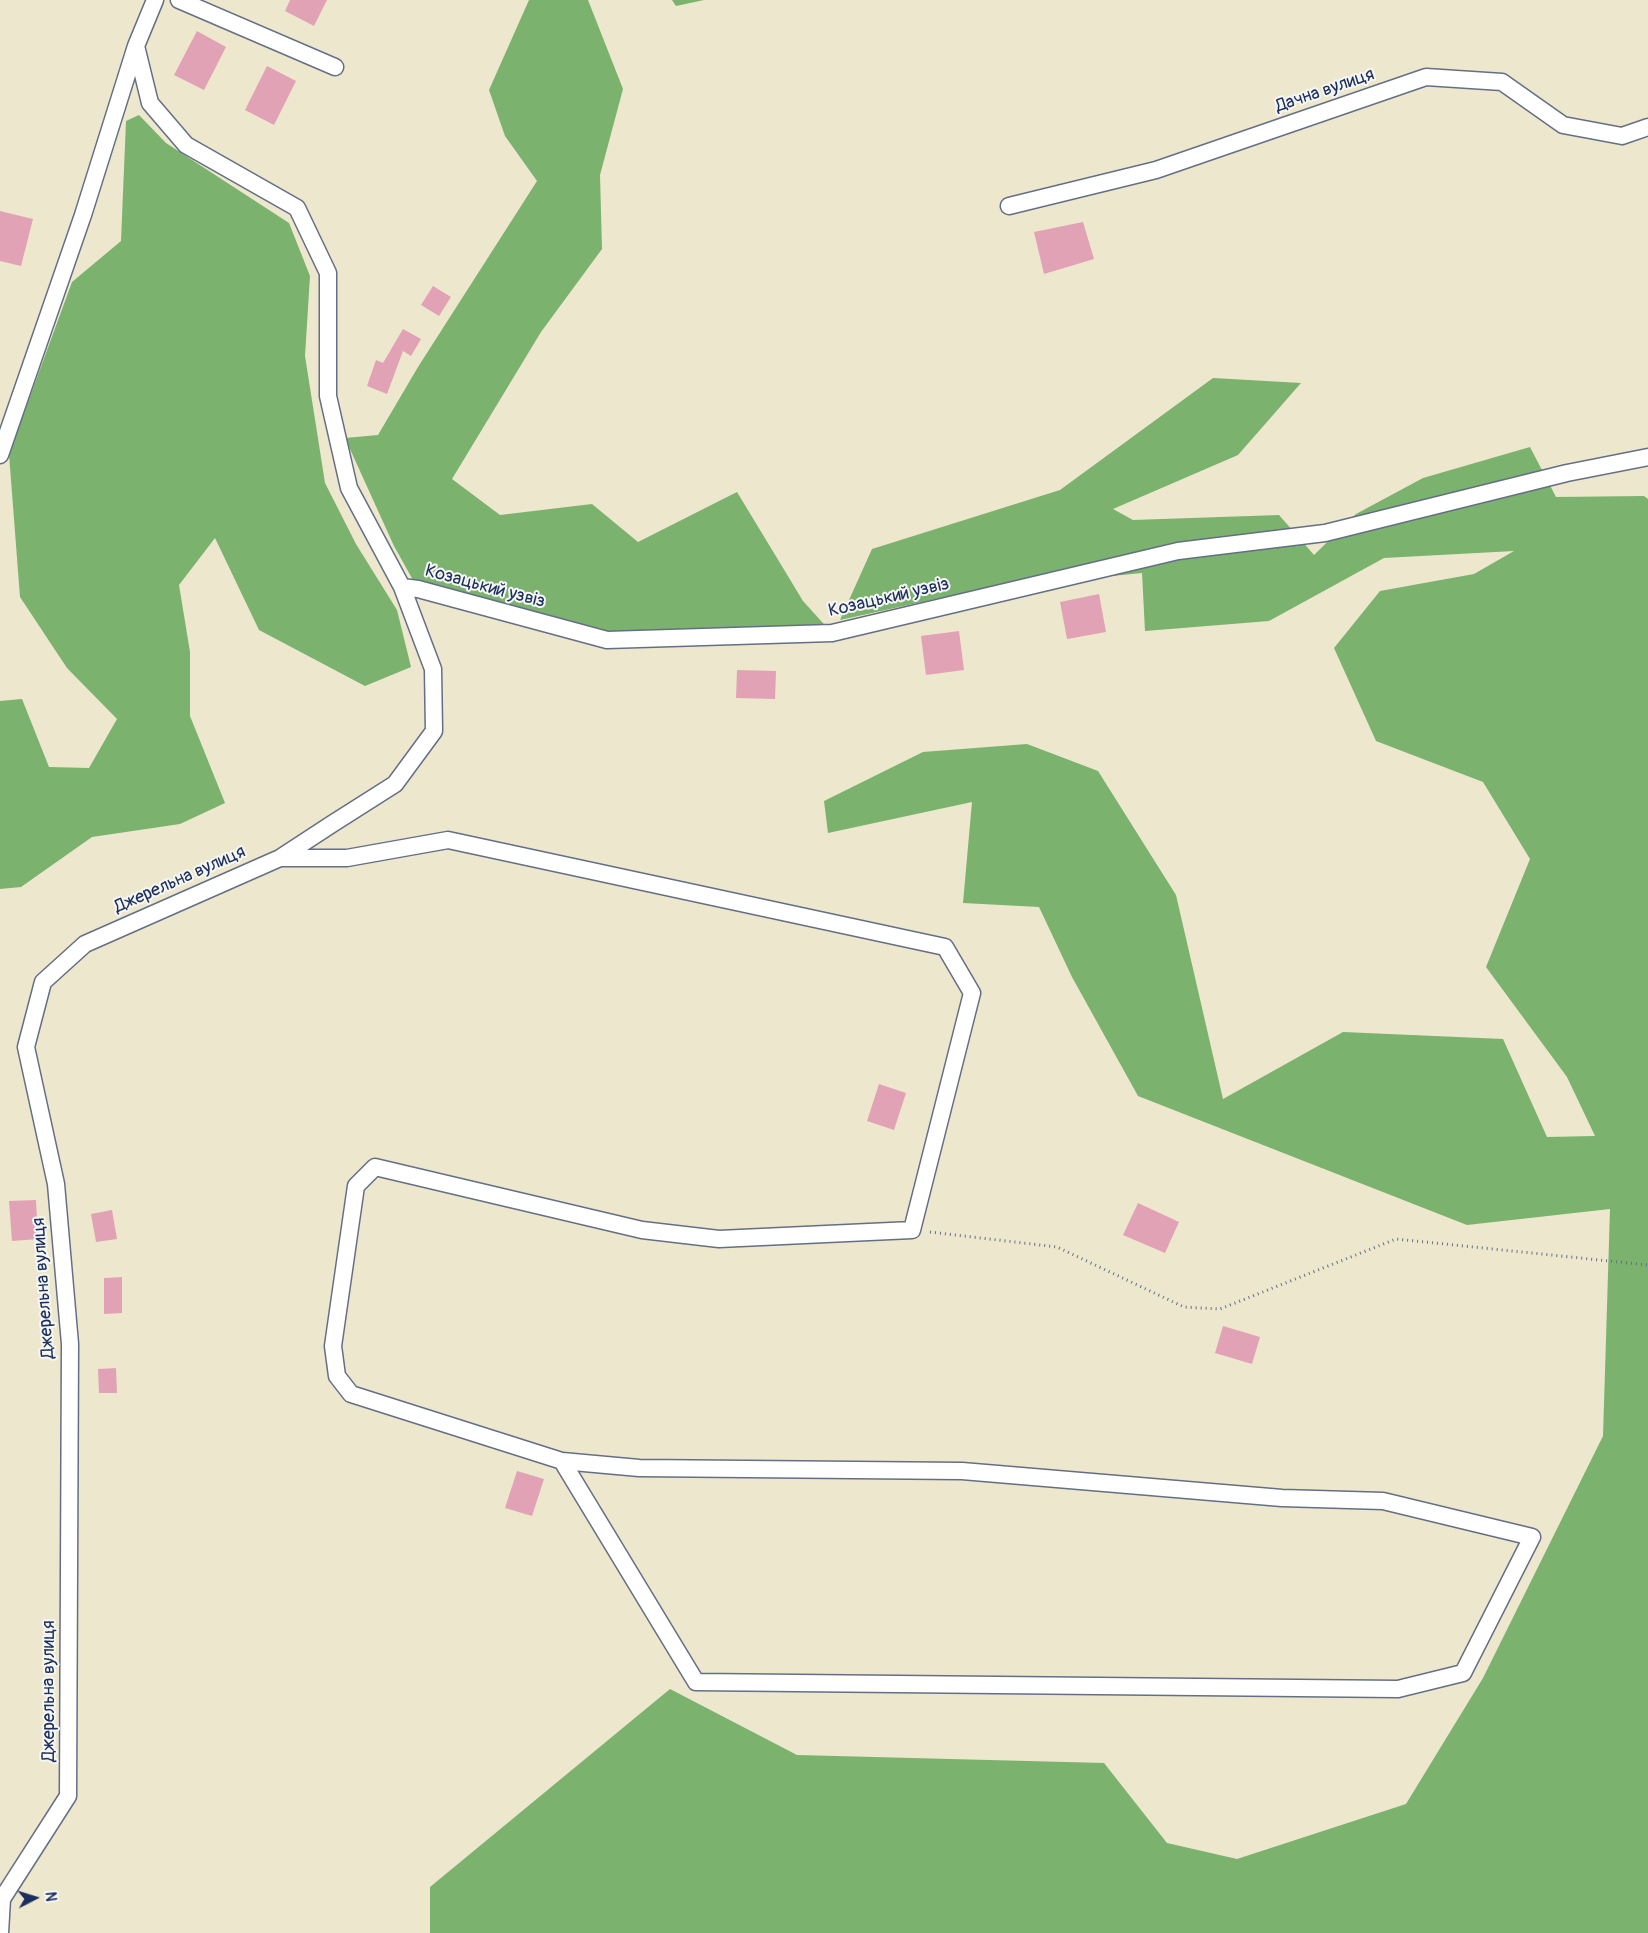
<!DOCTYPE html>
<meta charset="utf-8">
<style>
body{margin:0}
#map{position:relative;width:1648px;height:1933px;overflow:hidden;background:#ede7cd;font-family:Pangolin,sans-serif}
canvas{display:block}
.north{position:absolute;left:10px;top:1873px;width:50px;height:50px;-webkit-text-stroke:4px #f6f6f2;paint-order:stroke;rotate:85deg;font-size:14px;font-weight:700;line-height:20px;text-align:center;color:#1b2f5e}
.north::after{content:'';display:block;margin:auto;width:18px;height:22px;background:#1b2f5e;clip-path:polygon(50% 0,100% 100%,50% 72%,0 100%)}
</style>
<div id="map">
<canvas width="1648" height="1933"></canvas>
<div class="north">N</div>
</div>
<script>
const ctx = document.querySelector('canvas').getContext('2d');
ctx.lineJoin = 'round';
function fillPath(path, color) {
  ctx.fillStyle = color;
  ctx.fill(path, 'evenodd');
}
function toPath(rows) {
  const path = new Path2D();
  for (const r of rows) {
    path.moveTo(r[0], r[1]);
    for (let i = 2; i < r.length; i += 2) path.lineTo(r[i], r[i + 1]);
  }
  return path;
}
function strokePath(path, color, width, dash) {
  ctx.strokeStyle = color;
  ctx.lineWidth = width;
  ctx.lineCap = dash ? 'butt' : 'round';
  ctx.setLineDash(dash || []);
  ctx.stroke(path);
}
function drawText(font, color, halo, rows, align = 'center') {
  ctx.font = font + ' Pangolin,sans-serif';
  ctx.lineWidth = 4;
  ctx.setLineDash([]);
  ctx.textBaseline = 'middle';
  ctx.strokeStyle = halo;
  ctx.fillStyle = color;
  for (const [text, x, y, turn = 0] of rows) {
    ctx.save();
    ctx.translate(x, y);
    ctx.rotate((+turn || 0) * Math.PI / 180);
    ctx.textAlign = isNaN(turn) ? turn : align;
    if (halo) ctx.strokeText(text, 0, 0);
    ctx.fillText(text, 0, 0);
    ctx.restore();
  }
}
const forest = toPath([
 [529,0,588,0,623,89,600,175,602,249,541,332,452,479,500,515,592,504,638,542,737,492,803,601,832,633,607,640,418,589,394,546,345,438,378,435,418,367,537,181,505,136,489,90],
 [672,0,704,0,676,6],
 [139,115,166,143,289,223,310,276,305,356,325,483,356,544,397,610,411,667,365,686,259,630,215,538,179,585,190,652,190,716,225,803,180,824,92,837,21,887,0,889,0,701,22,699,49,767,89,768,117,719,67,668,20,597,9,454,72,282,121,241,126,121],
 [1213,378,1301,383,1238,455,1113,509,1133,520,1279,515,1314,555,1356,514,1423,478,1530,447,1556,497,1644,496,1648,499,1648,1933,430,1933,430,1887,670,1689,797,1755,1104,1763,1167,1843,1237,1859,1406,1804,1483,1678,1603,1436,1610,1209,1467,1225,1138,1096,1072,977,1039,907,963,903,972,802,828,833,824,801,923,752,1027,744,1098,771,1176,895,1223,1099,1343,1032,1503,1039,1547,1137,1595,1136,1567,1077,1486,967,1530,859,1483,782,1376,741,1334,648,1380,591,1474,574,1514,551,1384,558,1269,621,1145,631,1142,573,981,589,840,620,872,549,1060,490]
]);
const building = toPath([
 [290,0,327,0,314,26,285,11],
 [197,31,226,47,204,90,174,75],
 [267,66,296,81,274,125,245,110],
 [0,211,33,219,21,266,0,261],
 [1083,222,1094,259,1044,274,1034,232],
 [433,286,451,297,439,316,421,305],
 [403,329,421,339,411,356,403,351,387,394,367,386,376,360,383,363],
 [1099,594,1106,632,1067,639,1060,602],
 [959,631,964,670,926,675,921,636],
 [737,670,776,671,775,699,736,698],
 [879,1084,906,1093,894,1130,867,1121],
 [36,1200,38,1239,12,1241,9,1201],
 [1138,1203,1179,1222,1165,1253,1123,1235],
 [112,1210,117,1239,96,1242,91,1214],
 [122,1277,122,1313,104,1314,104,1278],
 [1223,1326,1260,1337,1252,1364,1215,1353],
 [116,1368,117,1393,99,1393,98,1369],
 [517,1471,544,1479,532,1516,505,1508]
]);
const path = toPath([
 [930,1232,1057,1247,1184,1307,1220,1309,1396,1239,1648,1265]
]);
const minor = toPath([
 [179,0,335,67],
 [1009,206,1156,170,1426,77,1502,82,1563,125,1622,136,1648,127],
 [0,455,83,215,136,46],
 [402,587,418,589,607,640,832,633,1178,551,1325,533,1567,473,1648,457],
 [280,858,347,858,448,840,945,947,972,993,912,1230,719,1239,642,1230,375,1167,356,1186,333,1346,337,1376,351,1394,562,1461,639,1468,962,1471,1282,1498,1383,1501,1532,1537,1463,1673,1398,1689,696,1682,562,1461],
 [0,1933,2,1899,68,1796,70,1344,56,1184,26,1047,43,982,85,944,280,858,332,824,395,784,434,731,433,669,402,587,349,488,328,396,328,273,297,208,186,145,150,103,136,46,155,0]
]);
const streetNames = [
 ["Дачна вулиця",1325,91,-19],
 ["Козацький узвіз",485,587,15],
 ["Козацький узвіз",889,598,-13],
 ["Джерельна вулиця",180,880,-24],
 ["Джерельна вулиця",44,1288,-94],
 ["Джерельна вулиця",49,1691,-90]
];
fillPath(forest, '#7ab26e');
fillPath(building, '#e2a2b6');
strokePath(minor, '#646f85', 19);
strokePath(path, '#646f85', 3, [1, 4]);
strokePath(minor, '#fff', 16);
drawText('18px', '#1b2f5e', '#f6f6f2', streetNames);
</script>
